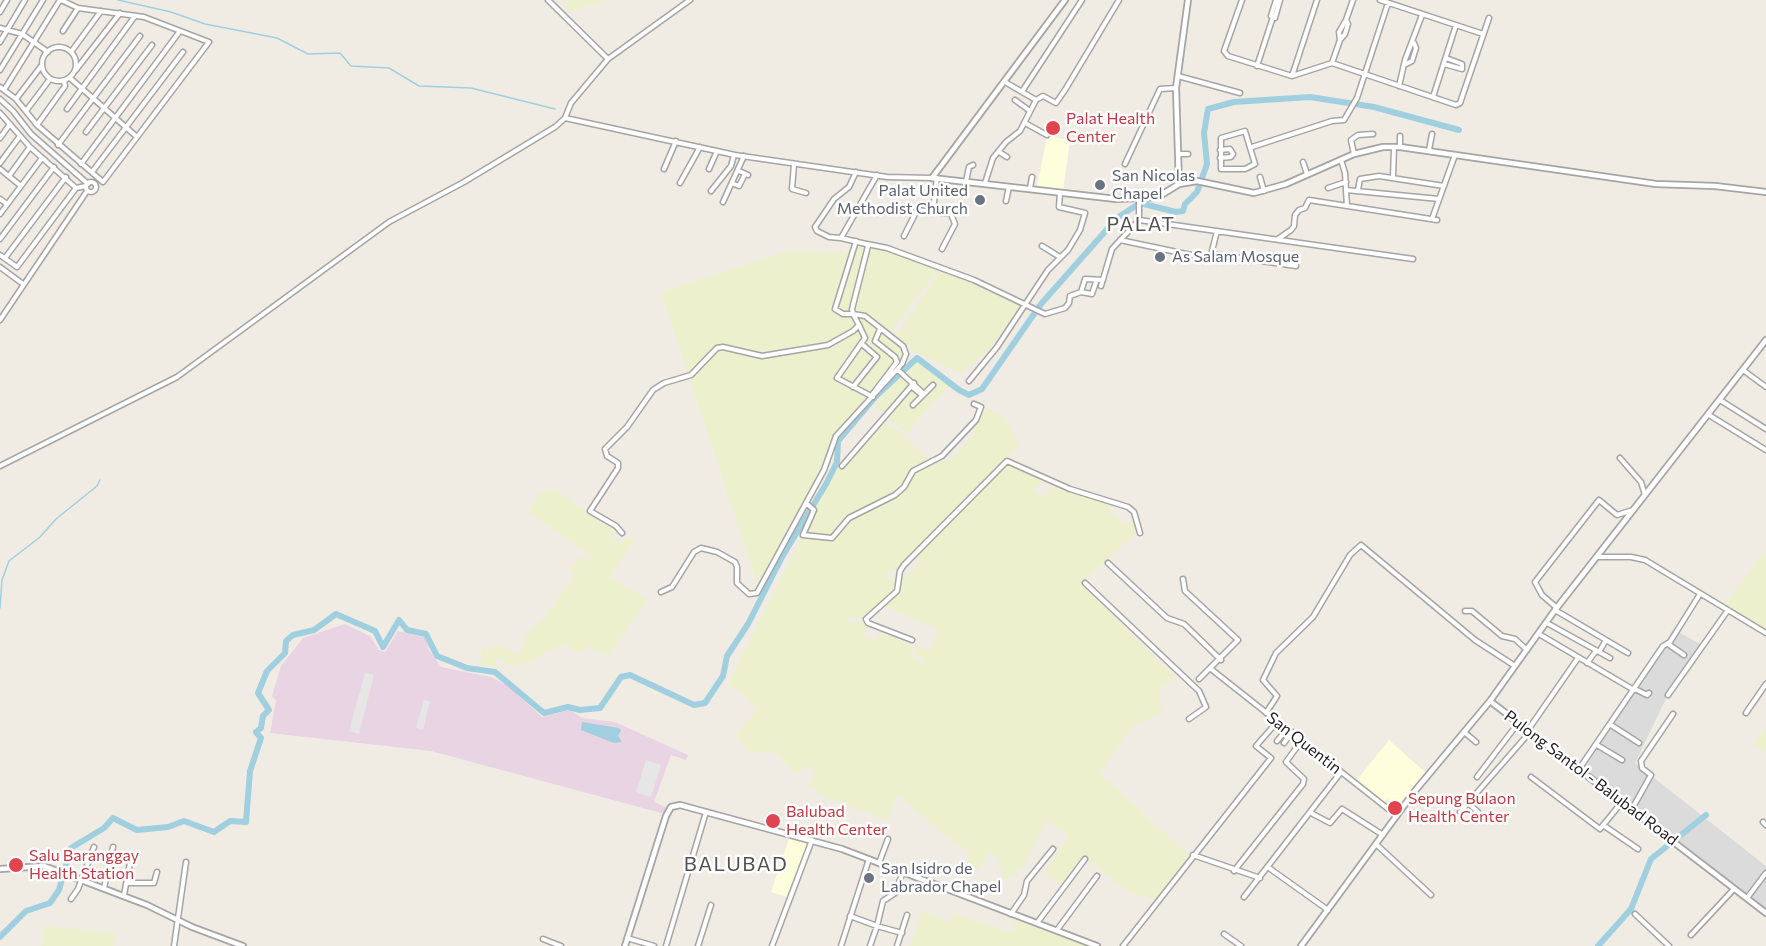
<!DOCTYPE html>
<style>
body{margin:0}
canvas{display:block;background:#f0ece3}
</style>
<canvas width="1766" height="946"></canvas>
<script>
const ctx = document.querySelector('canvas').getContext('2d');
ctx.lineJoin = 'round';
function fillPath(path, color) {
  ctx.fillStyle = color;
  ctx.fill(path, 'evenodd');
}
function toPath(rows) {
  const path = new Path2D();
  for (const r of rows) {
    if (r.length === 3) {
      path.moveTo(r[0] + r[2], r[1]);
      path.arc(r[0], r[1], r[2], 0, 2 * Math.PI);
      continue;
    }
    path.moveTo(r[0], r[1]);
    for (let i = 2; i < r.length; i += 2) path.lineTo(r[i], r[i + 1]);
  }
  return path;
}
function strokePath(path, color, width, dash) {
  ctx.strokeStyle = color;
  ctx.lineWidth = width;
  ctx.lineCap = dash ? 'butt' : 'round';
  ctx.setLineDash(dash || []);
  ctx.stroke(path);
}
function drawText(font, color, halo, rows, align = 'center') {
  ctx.font = font + ' Commissioner,sans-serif';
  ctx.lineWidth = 5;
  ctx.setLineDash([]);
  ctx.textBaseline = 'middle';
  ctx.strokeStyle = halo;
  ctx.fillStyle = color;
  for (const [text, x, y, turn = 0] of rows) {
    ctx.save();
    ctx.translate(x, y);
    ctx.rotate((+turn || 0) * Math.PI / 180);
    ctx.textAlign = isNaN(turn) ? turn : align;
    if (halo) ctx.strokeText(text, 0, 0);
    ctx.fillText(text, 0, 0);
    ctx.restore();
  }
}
const residential = toPath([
 [1673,629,1702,645,1673,684,1635,763,1766,866,1766,914,1581,768,1639,686]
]);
const industrial = toPath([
 [345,624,370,636,379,650,385,652,398,631,426,638,429,650,441,667,491,677,507,685,542,717,570,710,582,718,615,722,688,755,686,760,671,755,654,802,668,808,665,814,431,751,270,733,276,701,272,696,281,666,303,638]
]);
const education = toPath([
 [1047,136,1070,140,1063,191,1037,187],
 [1389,740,1426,773,1400,809,1387,799,1384,802,1357,780],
 [791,833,811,841,790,898,771,892]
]);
const farmland = toPath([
 [565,0,608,0,570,12],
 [854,244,866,247,852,312,864,316,905,351,905,355,897,368,833,434,827,460,795,522,767,575,756,580,661,292,785,252,852,252],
 [871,245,938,269,890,333,867,315,853,309],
 [940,271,991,288,1025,303,988,350,961,374,909,348,892,336,899,332],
 [918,357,950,385,906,433,875,404],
 [988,408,1003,416,1019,443,1016,449,899,568,884,574,889,580,895,578,896,588,863,619,848,617,847,620,851,626,854,622,861,622,868,626,863,635,873,642,882,632,905,640,912,648,910,652,924,665,926,660,913,652,917,646,929,652,938,629,882,605,902,591,901,580,915,569,920,560,916,556,1006,464,1042,480,1034,490,1042,497,1054,485,1112,504,1109,509,1125,526,1132,519,1137,532,1081,583,1174,677,1159,691,1162,714,1134,725,1100,773,1189,856,1157,899,1129,893,1085,857,1062,885,1044,873,1069,837,1046,820,1022,868,1003,880,998,858,989,852,978,870,966,862,971,853,943,834,897,794,888,820,824,797,809,784,816,774,806,765,798,776,774,751,750,753,736,736,756,710,745,696,728,684,840,461,844,460,881,419,906,437,929,461,950,460,974,435,975,425],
 [553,489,571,499,571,502,608,526,611,523,617,527,611,537,622,544,628,536,634,540,610,578,646,598,645,603,609,655,587,646,581,655,565,644,562,646,563,648,550,649,529,663,517,663,512,668,500,656,494,662,499,668,479,664,483,655,480,653,482,647,489,651,496,645,499,648,508,647,515,655,523,649,525,636,544,618,575,576,570,571,581,555,588,560,591,556,528,511,539,494],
 [1766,550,1766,631,1724,605],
 [1766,727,1766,752,1754,744],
 [922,911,949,922,953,913,1011,933,1018,914,1088,941,1086,946,910,946],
 [44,926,115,933,113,946,42,946]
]);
const parking = toPath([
 [365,673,374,675,359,734,349,731],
 [424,700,430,701,423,730,416,728],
 [646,760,661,765,651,797,636,792]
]);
const water = toPath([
 [582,722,619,728,621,730,618,736,622,742,614,743,581,730]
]);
const stream = toPath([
 [118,0,171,12,205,24,277,38,308,54,340,53,351,66,389,68,419,86,471,88,555,109],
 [0,608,2,580,9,561,40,537,56,519,97,486,100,480]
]);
const river = toPath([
 [0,937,26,911,50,903,59,890,71,848,104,828,113,818,137,830,168,827,184,821,214,832,230,821,246,822,250,771,261,738,256,732,261,728,263,716,269,710,258,693,267,671,285,653,286,641,293,635,314,630,336,614,375,631,383,647,399,620,407,630,426,634,437,656,467,668,495,672,544,713,568,707,580,710,600,708,621,677,630,675,694,705,705,703,723,676,727,656,748,624,782,557,826,484,837,462,838,441,876,396,917,358,959,390,969,395,982,389,1041,304,1117,218,1140,203,1176,212,1183,211,1185,204,1197,192,1207,164,1204,133,1208,109,1234,102,1310,97,1374,107,1459,130],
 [1598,946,1631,909,1651,859,1706,815]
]);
const minor = toPath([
 [548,0,608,59],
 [1242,0,1224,51,1228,56,1292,76,1332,63,1456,105,1460,103,1489,18],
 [1276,0,1271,16,1275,18,1280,0],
 [1380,0,1483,34],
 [0,12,7,0],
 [0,28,22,34,48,52],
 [63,31,78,8],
 [1340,40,1339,32,1346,20],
 [0,42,25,0],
 [59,64,17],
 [71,52,101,11],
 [1332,63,1340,40,1345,34,1348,24,1346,20,1353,0],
 [1406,64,1412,61,1416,48,1414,43],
 [1444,64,1462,69,1462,64,1446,58],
 [1257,66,1273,17],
 [0,70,43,0],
 [75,71,120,13],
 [1178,76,1240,93],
 [1292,76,1317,0],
 [70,78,137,137],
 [1005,82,1036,100],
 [1399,86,1405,60,1422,15],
 [0,87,16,99,37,125,103,182,209,42,144,17,78,8,61,0],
 [4,90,60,0],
 [1023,90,1082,0],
 [1433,97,1456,25],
 [0,99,13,111,31,134,88,184],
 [16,99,42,65],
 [1015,100,1030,111],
 [67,109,135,16],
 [26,111,50,79],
 [0,113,30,147,76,188],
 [565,118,735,155,887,177,932,178],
 [1025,123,1047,135],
 [37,125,65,86,64,81],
 [1245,131,1255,164,1245,169,1221,169,1221,138,1245,131],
 [86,132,152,45],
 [1400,136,1400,147],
 [0,138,10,124],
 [58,145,140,36],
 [1252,147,1332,121,1344,120,1357,98,1388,3],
 [1429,150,1432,134],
 [999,152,1007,157],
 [1179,154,1188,154],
 [1354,154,1351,140,1358,135,1373,134],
 [1220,158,1231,157,1233,154,1230,149,1220,150],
 [1341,160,1345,173,1347,206],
 [1303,162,1307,174],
 [0,163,20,136],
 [81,164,180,31],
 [794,164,792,189,806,193],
 [1125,164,1160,89,1176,88],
 [0,169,21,186],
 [664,169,676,141],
 [709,169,717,151],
 [739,171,748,175],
 [92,172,183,52],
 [9,176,30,147],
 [1260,177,1264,191],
 [1393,177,1394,147],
 [91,187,5],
 [680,183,700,147],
 [985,183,993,158,1006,142,1020,131,1036,100,1043,96,1056,103,1065,90,1119,0],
 [734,184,739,186,745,174],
 [1030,188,1032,177],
 [1328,188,1346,182],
 [1346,190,1439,199],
 [1358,190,1360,179,1379,176,1444,186],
 [711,191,731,166,734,155],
 [964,191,969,167,973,165],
 [0,199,7,204],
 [1006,201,1009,187],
 [723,202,744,156],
 [933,210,937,178],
 [0,214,42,158],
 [1432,219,1455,155],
 [1139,220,1413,259],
 [904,236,917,210,951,214,955,224,942,249],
 [841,238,829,237,817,231,815,227,834,199,849,187,856,172],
 [0,239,54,167],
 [1278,239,1291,230,1294,226,1295,215,1299,210,1305,208,1309,200,1437,220],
 [1120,240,1210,259,1217,231],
 [867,244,887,248,974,280,1045,314,1065,308,1069,303,1070,296,1081,292],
 [1042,246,1060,257],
 [1213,254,1296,266],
 [0,255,17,267,76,188,86,186],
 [5,258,66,177],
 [0,267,23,284],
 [1096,282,1092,294,1081,292,1085,279,1103,280],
 [1101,286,1112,249,1139,220,1139,199],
 [0,320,87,191],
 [859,325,865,338,837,378,873,397],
 [898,370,924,394],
 [1743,370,1766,387],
 [969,381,997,347,1048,270,1068,250,1080,230,1085,213,1059,207,1060,193],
 [911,386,922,395],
 [853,387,877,357,862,344],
 [872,395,897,362,895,357,875,341,880,329],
 [1720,400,1766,429],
 [913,405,933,385],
 [1709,415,1766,450],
 [1620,458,1641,482,1645,495],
 [0,466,177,377,389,222,464,182,555,127,565,118,571,103,608,59,690,0],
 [842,466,914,383],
 [806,503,814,510,803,535,832,538,849,518,895,495,904,487,913,471,942,456,976,420,981,407,974,404],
 [622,533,616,526,590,511,618,468,618,463,607,456,605,449,627,427,653,390,664,383,691,375,717,348,723,347,762,356,828,345,853,331,859,325,853,314,843,314,835,309,856,241],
 [1597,557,1631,557,1645,560,1766,633],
 [1108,563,1167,618,1184,624,1221,660],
 [1183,579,1185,591,1238,640,1199,679],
 [1085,583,1199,691,1206,707,1189,719],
 [661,592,672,587,694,552,701,548,717,552,735,562,737,567,737,583,749,594,757,593,824,470,836,436,902,364,906,354,903,346,865,316,853,314,852,309,868,246,866,244,841,238,877,175],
 [1557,608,1542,595,1535,582,1599,500,1617,515,1633,510],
 [1555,610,1628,653],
 [1465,611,1472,611,1502,636,1515,639,1527,650],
 [1547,623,1610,658],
 [1539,634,1634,690],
 [912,640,868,623,866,619,897,591,900,571,904,565,1007,461,1070,489,1128,507,1134,512,1140,533],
 [1668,644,1684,655],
 [1599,652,1606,640],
 [1587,663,1596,651],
 [1211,669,1397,816],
 [1635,689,1647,695,1649,693],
 [1668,695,1728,610],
 [1266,713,1277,696,1263,680,1276,653,1313,617,1350,555,1361,545,1475,640,1515,666],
 [1746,713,1766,684],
 [1611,725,1639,743],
 [1528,730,1578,658],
 [1464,732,1476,742],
 [1277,741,1287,729],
 [1284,743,1292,732],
 [1597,745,1622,760],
 [1579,769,1663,646,1670,642,1700,594],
 [1477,777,1519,722],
 [1531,777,1600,829,1622,802],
 [1468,803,1478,812],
 [1632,809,1651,775,1642,768,1641,761,1673,714],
 [1460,812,1530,732],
 [1311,813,1330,823,1342,809,1383,835],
 [1763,822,1766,825],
 [1603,825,1638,849],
 [1377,845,1431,895],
 [1193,855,1260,878],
 [879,863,888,839],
 [1269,868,1328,910],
 [1234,871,1303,784,1304,779,1286,762,1302,740],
 [127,883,154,883,157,872],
 [104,888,113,847],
 [124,895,130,863],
 [1244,897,1341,772],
 [1747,898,1766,873],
 [71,899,78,889,94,847],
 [1011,914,1024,895,1027,881,1053,849],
 [1635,914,1669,946],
 [850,916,877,926,883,901,895,893,903,872],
 [1037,923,1085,859],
 [1057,930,1097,876],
 [1224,934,1241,946],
 [1691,935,1734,889],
 [627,938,654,946],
 [543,939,561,946],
 [174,946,186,862],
 [666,946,706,812],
 [698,946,711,905],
 [772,946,812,840],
 [841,946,869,859],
 [870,946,877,926,902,933],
 [897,946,907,915],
 [1123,946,1271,758,1256,746,1277,722]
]);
const tertiary = toPath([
 [932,178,1116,199,1158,197,1179,184,1197,181,1254,193,1286,184,1354,154,1383,147,1400,147,1656,184,1715,186,1766,192],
 [932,178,1065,0],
 [1179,184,1176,88,1188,0],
 [1490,701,1766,913],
 [0,869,44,866,147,905,192,927,243,946],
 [625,946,666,816,671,807,680,805,842,849,1097,946],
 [1301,946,1414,792,1490,701,1555,610,1766,340]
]);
const markers = [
 [1053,128,8,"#e0444e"],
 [1100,185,6,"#6b7280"],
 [980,200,6,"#6b7280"],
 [1160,257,6,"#6b7280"],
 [1395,808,8,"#e0444e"],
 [773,821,8,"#e0444e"],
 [16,865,8,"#e0444e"],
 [869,878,6,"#6b7280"]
];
const healthNames = [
 ["Palat Health",1066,119],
 ["Center",1066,137],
 ["Sepung Bulaon",1408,799],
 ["Health Center",1408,817],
 ["Balubad",786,812],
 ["Health Center",786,830],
 ["Salu Baranggay",29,856],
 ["Health Station",29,874]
];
const worshipNames = [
 ["San Nicolas",1112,176],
 ["Chapel",1112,194],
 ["Palat United",968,191,"right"],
 ["Methodist Church",968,209,"right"],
 ["As Salam Mosque",1172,257],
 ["San Isidro de",881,869],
 ["Labrador Chapel",881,887]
];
const streetNames = [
 ["San Quentin",1304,743,38],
 ["Pulong Santol - Balubad Road",1591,778,37]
];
const quarterNames = [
 ["PALAT",1141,224],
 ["BALUBAD",736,864]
];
fillPath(residential, '#dcdbdb');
fillPath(industrial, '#e9d4e4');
fillPath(education, '#fdffdc');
fillPath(farmland, '#ecf0cd');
fillPath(parking, '#e6e6e6');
fillPath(water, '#a0cfe0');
strokePath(stream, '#a0cfe0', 1.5);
strokePath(river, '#a0cfe0', 6);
strokePath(minor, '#a5a5a5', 7);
strokePath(tertiary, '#a5a5a5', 8);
strokePath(minor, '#fff', 4);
strokePath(tertiary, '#fff', 4.5);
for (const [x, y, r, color] of markers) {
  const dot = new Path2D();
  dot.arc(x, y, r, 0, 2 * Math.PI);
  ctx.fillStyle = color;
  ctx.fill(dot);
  strokePath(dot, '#fff', 2);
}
drawText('16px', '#be3a42', '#fff', healthNames, 'left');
drawText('16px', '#5b616d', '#fff', worshipNames, 'left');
drawText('16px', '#1e1e1e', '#fff', streetNames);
ctx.letterSpacing = '1.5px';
drawText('20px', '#515151', '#fff', quarterNames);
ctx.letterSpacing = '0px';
</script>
